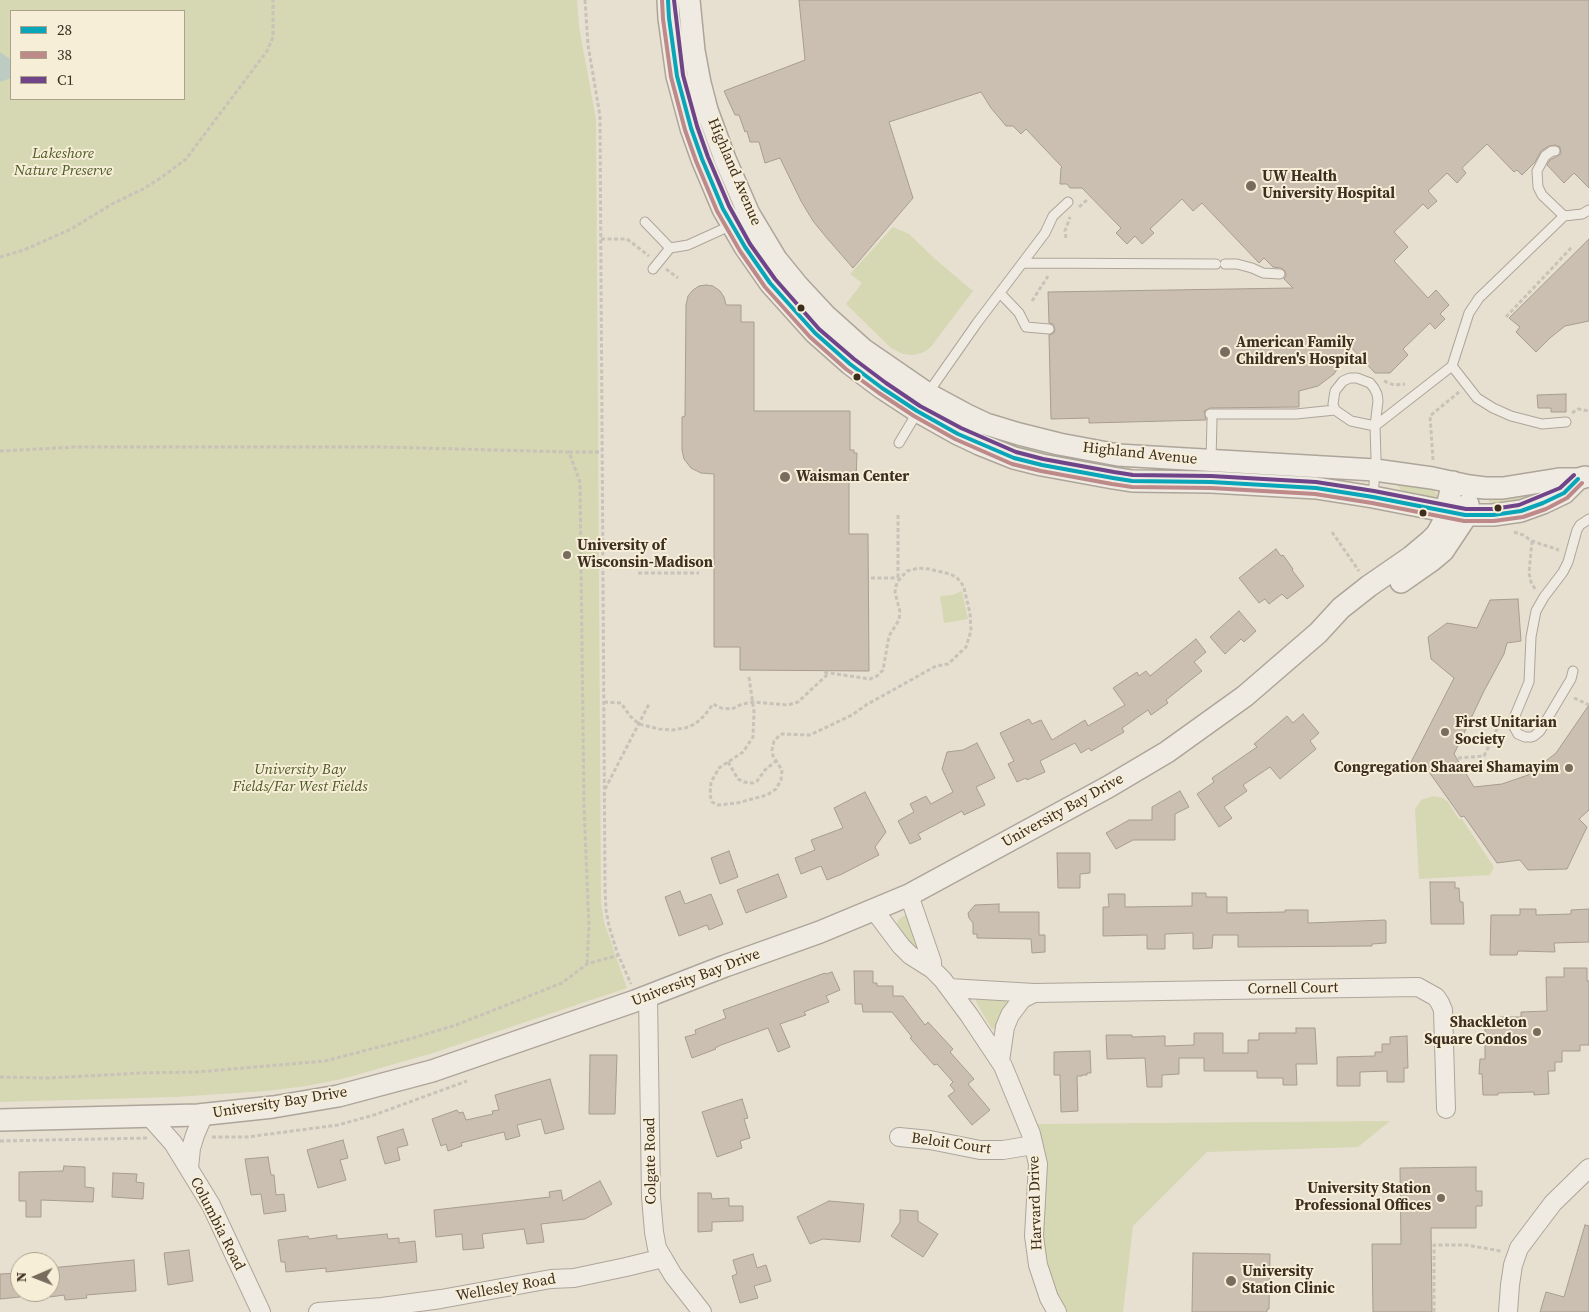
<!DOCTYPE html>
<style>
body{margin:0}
#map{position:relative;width:1589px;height:1312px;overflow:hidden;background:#e7e0d1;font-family:"Source Serif 4",serif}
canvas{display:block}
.legend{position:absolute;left:10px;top:10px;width:175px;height:90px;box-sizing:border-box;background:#f7eed8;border:1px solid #ada18e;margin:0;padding:6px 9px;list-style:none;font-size:15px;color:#3d2e20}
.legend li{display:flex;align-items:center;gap:10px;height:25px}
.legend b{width:25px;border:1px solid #ada18e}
.north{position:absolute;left:10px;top:1252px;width:50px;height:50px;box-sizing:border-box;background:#f7eed8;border:1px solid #ada18e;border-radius:50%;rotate:269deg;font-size:14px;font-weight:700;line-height:20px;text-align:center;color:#3d2e20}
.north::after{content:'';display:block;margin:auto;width:18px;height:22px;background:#786c5e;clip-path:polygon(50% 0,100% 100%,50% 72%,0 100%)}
</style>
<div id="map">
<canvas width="1589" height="1312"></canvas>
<ul class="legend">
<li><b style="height:6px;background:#09a5b8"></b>28</li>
<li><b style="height:6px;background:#bd8a89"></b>38</li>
<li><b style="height:6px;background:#704489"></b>C1</li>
</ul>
<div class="north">N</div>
</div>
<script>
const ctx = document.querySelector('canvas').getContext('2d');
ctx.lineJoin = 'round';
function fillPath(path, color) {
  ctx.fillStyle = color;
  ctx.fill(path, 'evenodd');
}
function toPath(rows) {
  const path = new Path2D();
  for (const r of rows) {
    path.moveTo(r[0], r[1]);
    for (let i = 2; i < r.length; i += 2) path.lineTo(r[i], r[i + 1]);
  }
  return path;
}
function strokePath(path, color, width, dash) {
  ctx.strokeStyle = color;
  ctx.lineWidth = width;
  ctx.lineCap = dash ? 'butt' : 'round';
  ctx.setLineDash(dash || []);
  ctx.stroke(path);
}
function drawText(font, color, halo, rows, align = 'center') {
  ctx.font = font + ' "Source Serif 4",serif';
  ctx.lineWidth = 4;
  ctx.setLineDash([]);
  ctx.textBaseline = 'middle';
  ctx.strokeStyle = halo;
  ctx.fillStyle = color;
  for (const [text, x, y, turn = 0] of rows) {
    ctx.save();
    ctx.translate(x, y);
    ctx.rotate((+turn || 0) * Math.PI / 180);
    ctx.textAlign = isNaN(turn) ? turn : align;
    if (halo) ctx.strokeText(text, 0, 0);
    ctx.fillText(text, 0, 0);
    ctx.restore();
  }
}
const green = toPath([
 [0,0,577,0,579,27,596,119,601,901,604,922,627,988,433,1053,342,1079,306,1086,267,1091,176,1097,0,1102],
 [11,11,184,11,184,99,11,99],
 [893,227,909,234,935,259,973,291,930,348,922,353,913,355,903,354,891,348,846,304,862,283,850,274],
 [967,425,1042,451,1075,458,1142,466,1119,471,1094,468,991,441],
 [1395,482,1433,489,1438,496,1437,499,1404,494],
 [1560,484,1528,501,1491,508,1488,497],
 [962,591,968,619,944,623,940,596,952,595],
 [1433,796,1443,798,1448,802,1459,819,1462,819,1494,867,1490,875,1419,879,1415,809,1421,800],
 [906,915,908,915,919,947,917,948,915,948,910,946,897,923,899,919],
 [977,999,1006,1001,1008,1005,997,1028,992,1029,976,1002],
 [1390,1121,1358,1147,1207,1152,1133,1226,1123,1312,1066,1312,1061,1305,1045,1267,1042,1195,1032,1124]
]);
const water = toPath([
 [0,52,11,60,11,78,0,82]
]);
const building = toPath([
 [799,0,1589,0,1589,188,1574,173,1564,183,1547,165,1550,160,1561,154,1560,147,1555,145,1549,146,1541,151,1535,162,1522,175,1517,170,1514,172,1487,144,1462,168,1466,173,1457,183,1447,173,1428,191,1437,201,1428,209,1423,204,1394,232,1408,247,1394,261,1428,298,1436,290,1449,305,1440,314,1445,319,1435,329,1430,323,1403,349,1408,355,1390,373,1375,373,1348,344,1339,366,1334,374,1318,386,1299,391,1299,407,1210,408,1204,411,1206,420,1089,423,1089,418,1051,419,1049,335,1054,333,1055,329,1053,324,1049,323,1048,292,1293,288,1284,279,1286,275,1285,271,1281,268,1273,267,1264,258,1259,263,1202,203,1193,211,1182,199,1150,229,1154,233,1142,244,1135,236,1127,244,1116,233,1121,228,1082,188,1070,188,1067,184,1060,184,1061,168,1062,167,1026,129,1021,134,1013,126,1006,126,991,108,981,92,889,122,913,198,853,268,826,237,813,221,801,201,780,158,765,163,759,142,750,142,747,131,745,132,739,115,735,115,724,91,805,60,799,0],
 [1589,239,1589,321,1565,326,1550,338,1536,352,1516,332,1520,327,1509,318,1589,239],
 [706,285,713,286,720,291,724,297,726,305,741,305,741,322,754,322,754,411,850,411,850,450,854,450,854,453,857,453,856,480,849,480,849,534,868,534,869,671,740,670,740,647,714,647,714,474,701,473,691,468,684,459,682,450,682,417,685,416,686,305,688,296,693,290,699,286,706,285],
 [1566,394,1566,412,1551,412,1551,408,1538,408,1537,395,1566,394],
 [1276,549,1281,556,1283,555,1293,569,1292,570,1304,586,1287,599,1282,594,1269,604,1265,599,1259,603,1239,578,1276,549],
 [1518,599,1521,641,1507,643,1504,654,1484,691,1454,754,1474,787,1502,784,1528,775,1556,753,1589,705,1589,810,1579,819,1587,827,1567,869,1528,870,1520,860,1497,863,1464,816,1461,817,1429,772,1414,773,1409,766,1454,678,1431,659,1428,637,1447,623,1477,628,1490,600,1518,599],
 [1239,611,1256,631,1244,642,1241,639,1225,654,1210,637,1239,611],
 [1196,639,1206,652,1194,662,1202,671,1166,700,1168,703,1151,715,1148,710,1122,728,1124,732,1091,751,1089,748,1081,753,1075,743,1040,761,1045,772,1027,780,1026,778,1017,782,1008,764,1014,761,1000,733,1029,719,1032,724,1041,720,1052,740,1085,720,1088,726,1125,705,1113,688,1137,672,1139,676,1146,671,1150,676,1196,639],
 [1303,714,1319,733,1310,741,1316,749,1280,779,1270,767,1243,785,1247,791,1224,807,1232,818,1219,827,1197,794,1214,782,1212,778,1257,747,1254,744,1287,716,1293,723,1303,714],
 [977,743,995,778,976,787,985,805,964,815,962,811,918,834,921,839,910,844,898,821,914,812,910,804,926,796,931,804,953,792,942,769,947,752,963,750,977,743],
 [1180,791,1189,807,1175,814,1175,840,1133,840,1116,849,1106,833,1129,820,1152,820,1152,807,1180,791],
 [865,792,886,832,875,847,879,855,842,874,827,880,821,866,801,874,795,858,815,850,811,840,843,828,834,808,865,792],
 [729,851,738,877,720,884,711,858,729,851],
 [1057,853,1090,853,1090,873,1080,874,1080,888,1058,888,1057,853],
 [778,874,787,897,746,913,737,890,778,874],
 [1430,882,1455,882,1455,888,1459,888,1460,902,1463,902,1464,924,1431,924,1430,882],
 [680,891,685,904,711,894,723,924,709,930,707,925,679,936,665,897,680,891],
 [1192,893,1206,893,1206,897,1227,897,1227,913,1285,912,1285,910,1308,910,1308,923,1385,920,1386,921,1386,943,1372,944,1372,946,1238,947,1238,935,1213,935,1212,948,1193,949,1193,933,1165,934,1165,949,1147,949,1147,935,1103,936,1103,907,1109,907,1108,894,1125,894,1125,907,1192,906,1192,893],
 [999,904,999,912,1039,912,1039,935,1045,935,1045,952,1032,953,1031,939,977,938,977,934,973,934,973,923,969,918,968,913,975,905,999,904],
 [1520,909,1536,909,1536,915,1571,914,1571,910,1589,909,1589,942,1554,943,1555,952,1518,951,1517,955,1490,955,1491,915,1520,915,1520,909],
 [1564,968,1587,968,1587,981,1589,981,1589,1045,1580,1045,1580,1051,1562,1051,1562,1062,1555,1062,1555,1071,1548,1071,1549,1094,1534,1095,1534,1092,1498,1093,1498,1095,1483,1095,1482,1074,1479,1074,1480,1059,1485,1059,1485,1024,1500,1023,1500,1017,1521,1017,1521,1012,1547,1011,1546,977,1564,977,1564,968],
 [854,971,873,971,873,983,877,983,877,986,893,986,893,996,903,996,925,1025,928,1022,953,1049,950,1052,974,1079,968,1084,990,1110,972,1125,948,1096,955,1091,950,1085,953,1082,937,1064,934,1065,910,1038,912,1037,892,1012,863,1012,862,1004,855,1004,854,971],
 [832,972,840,990,826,996,829,1002,804,1012,806,1015,780,1024,790,1047,778,1052,768,1028,721,1045,715,1048,716,1049,692,1058,685,1037,696,1034,695,1030,726,1018,723,1010,825,973,826,974,832,972],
 [1296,1028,1315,1028,1317,1064,1296,1064,1297,1085,1283,1085,1283,1078,1257,1078,1257,1071,1204,1071,1204,1058,1179,1058,1179,1074,1162,1075,1162,1087,1147,1087,1145,1058,1107,1059,1106,1035,1132,1035,1132,1037,1165,1036,1165,1046,1194,1045,1194,1033,1223,1033,1223,1053,1248,1053,1248,1040,1259,1040,1259,1033,1296,1033,1296,1028],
 [1407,1036,1408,1068,1404,1068,1404,1082,1387,1082,1387,1071,1360,1072,1360,1086,1337,1086,1337,1057,1375,1056,1375,1052,1382,1052,1382,1044,1390,1044,1390,1037,1407,1036],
 [1090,1051,1091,1073,1087,1073,1087,1075,1082,1075,1082,1076,1077,1076,1078,1111,1061,1112,1060,1075,1054,1075,1054,1052,1090,1051],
 [590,1055,617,1055,615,1114,589,1114,590,1055],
 [550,1079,564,1129,545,1134,541,1119,517,1125,520,1136,506,1140,504,1132,461,1143,462,1146,448,1151,446,1144,441,1146,432,1119,457,1110,459,1113,463,1112,466,1120,493,1114,492,1111,499,1110,495,1095,550,1079],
 [742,1099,748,1118,744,1119,750,1138,740,1141,742,1148,717,1157,702,1112,742,1099],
 [403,1129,408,1145,397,1148,400,1160,385,1164,377,1137,403,1129],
 [343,1140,348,1158,340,1160,346,1180,318,1188,307,1150,343,1140],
 [268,1157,271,1175,274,1175,276,1195,284,1194,286,1211,264,1214,261,1194,251,1195,245,1159,268,1157],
 [64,1166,85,1167,85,1187,94,1188,93,1202,41,1200,41,1217,26,1217,26,1201,19,1201,19,1172,63,1171,64,1166],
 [1476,1167,1476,1191,1482,1191,1482,1206,1476,1206,1476,1228,1431,1228,1432,1312,1373,1312,1372,1244,1401,1244,1400,1168,1476,1167],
 [113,1173,137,1174,136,1182,144,1183,143,1199,112,1197,113,1173],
 [600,1181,612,1204,585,1219,541,1224,544,1242,527,1244,524,1229,482,1234,484,1248,463,1250,462,1234,436,1237,434,1210,550,1197,549,1192,561,1190,563,1201,600,1181],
 [698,1193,711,1193,712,1199,729,1198,729,1206,743,1206,743,1221,712,1222,712,1231,698,1232,698,1193],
 [829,1201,864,1204,860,1242,823,1239,810,1244,797,1217,829,1201],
 [900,1210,918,1211,918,1221,938,1234,923,1257,891,1236,900,1222,900,1210],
 [1585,1225,1589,1226,1589,1312,1540,1312,1546,1292,1564,1297,1585,1225],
 [387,1234,388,1239,399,1238,399,1243,415,1241,417,1262,326,1272,326,1268,286,1272,285,1262,281,1262,278,1240,308,1236,309,1239,337,1235,337,1239,387,1234],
 [189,1250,193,1281,168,1285,164,1253,189,1250],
 [1193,1253,1270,1254,1269,1309,1267,1309,1267,1312,1192,1312,1193,1253],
 [753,1254,757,1268,766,1265,771,1281,754,1286,758,1298,740,1303,732,1276,737,1274,733,1260,753,1254],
 [134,1260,136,1291,86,1295,87,1298,65,1300,64,1295,50,1297,50,1268,134,1260],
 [20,1273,20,1297,0,1299,0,1274,20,1273]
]);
const path = toPath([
 [585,0,588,45,600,116,605,888,606,910,609,926,617,952,631,984],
 [1079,207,1088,199],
 [1066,238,1065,231,1070,217],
 [601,239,627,239,649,256],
 [0,257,24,250,71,229,112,204,143,189,162,177,186,159,267,51,273,37,273,0],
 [666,269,678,278],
 [1032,301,1048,276],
 [1506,317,1572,247],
 [1384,381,1394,385,1405,384],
 [1572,413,1578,409,1589,411],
 [0,451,77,447,384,447,569,452,580,482,584,807,589,927,587,964],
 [569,452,602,452],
 [1433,460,1430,416,1459,392],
 [898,515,898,580],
 [1332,532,1359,571],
 [1514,532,1523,535,1532,541,1559,550],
 [1532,541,1529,573,1531,582,1535,589],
 [638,573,699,573],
 [871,578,898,578],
 [749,677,754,712,753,737,743,752,719,768,711,782,710,795,712,802,718,805,737,803,767,795,776,789,781,780,782,770,773,756,772,750,774,741,779,736,782,734,810,735,852,715,866,705,936,666,948,664,966,647,971,631,970,613,964,588,961,582,956,577,950,574,929,569,919,568,907,571,898,581,896,586,895,592,900,612,899,620,889,636,883,670,877,676,870,679,823,672],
 [1574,698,1589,705],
 [604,702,621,703,630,716,639,724,659,729,672,730,685,728,695,724,704,716,713,704,721,708,732,709,742,704,753,702,788,705,798,702,829,673],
 [1458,758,1484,756,1502,719],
 [728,762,738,779,744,782,753,783,757,781,765,770,777,760],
 [605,789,649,704],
 [0,1077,48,1078,141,1073,196,1072,325,1061,413,1038,456,1025,562,983,587,964,619,955],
 [212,1137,247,1137,338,1125,374,1115,467,1081],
 [0,1141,148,1138],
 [1434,1312,1434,1245,1466,1245,1501,1251]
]);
const service = toPath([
 [1555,151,1552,151,1545,156,1537,171,1538,187,1542,195,1564,216,1582,214,1589,210],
 [645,222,670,248],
 [1023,263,1216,264],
 [1225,264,1237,264,1252,268,1263,273,1280,274],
 [653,269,670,248,688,245,732,225],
 [1000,293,1019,313,1026,327,1049,329],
 [1452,366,1477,398,1493,408,1511,416,1542,424,1566,422],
 [928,393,977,323,1045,233,1053,216,1068,202],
 [1210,414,1296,414,1335,410,1351,421,1375,426,1378,401,1377,394,1374,388,1370,383,1357,378,1350,378,1343,381,1335,391,1333,404,1335,410],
 [899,443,918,411],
 [1211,460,1212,420],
 [1373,497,1376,458,1375,426,1452,366,1469,313,1479,298,1564,216],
 [1573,671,1571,679,1540,731,1534,736,1531,737,1525,737,1518,734,1514,727,1514,718,1529,682,1531,637,1536,611,1544,597,1563,572,1568,562,1577,530,1580,525,1589,519]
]);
const minor = toPath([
 [909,895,932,962,932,969],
 [874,910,901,946,910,955,932,969,943,980,969,1015,1003,1066,1031,1134,1038,1164,1034,1236,1038,1265,1049,1298,1057,1312],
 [949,988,1034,993,1418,987,1436,997,1440,1003,1443,1010,1446,1109],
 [648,996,651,1197,654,1232,657,1248,673,1275,702,1312],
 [1000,1061,1005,1027,1010,1015,1022,999,1034,993],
 [149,1116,173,1143,211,1205,261,1312],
 [899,1137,930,1140,980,1150,1003,1150,1033,1145],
 [189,1168,191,1148,195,1135,204,1114],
 [318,1312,382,1307,441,1299,551,1279,574,1278,626,1267,663,1258],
 [1508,1312,1510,1285,1513,1265,1519,1248,1553,1203,1589,1168]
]);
const tertiary = toPath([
 [668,0,669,18,677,76,691,128,702,159,723,209,745,247,770,283,815,333,850,364,882,388,917,411,958,434,979,444,1014,458,1042,465,1113,478,1132,481,1211,482,1316,488,1373,497,1465,515,1493,515,1521,511,1543,503,1564,493,1578,479],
 [689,0,694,51,700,83,707,110,725,159,749,214,776,259,798,286,825,315,864,350,928,394,967,415,986,424,1019,434,1059,444,1118,455,1375,470,1432,478,1469,486,1485,488,1503,488,1559,479,1578,479,1585,477],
 [1401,582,1431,561,1443,551,1463,521,1468,504],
 [0,1120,198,1115,273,1107,338,1096,432,1071,635,1001,725,966,820,932,909,895,1108,787,1167,752,1245,696,1318,633,1341,608,1369,586,1411,557,1430,541,1437,534,1443,523,1453,482]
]);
const bus1 = toPath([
 [668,0,669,18,677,76,691,128,702,159,723,209,745,247,770,283,815,333,850,364,882,388,917,411,958,434,1014,458,1042,465,1113,478,1132,481,1211,482,1316,488,1373,497,1465,515,1493,515,1521,511,1543,503,1564,493,1578,479]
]);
const bus2 = toPath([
 [662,0,663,19,671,77,685,130,696,161,717,211,740,251,765,287,810,337,846,369,879,393,914,416,955,439,1012,464,1041,471,1112,484,1132,487,1211,488,1315,494,1372,503,1464,521,1494,521,1523,517,1546,509,1567,498,1582,483]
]);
const bus3 = toPath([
 [674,0,683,75,697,126,708,157,729,206,750,244,775,279,819,329,854,359,886,383,920,406,961,428,1016,452,1043,459,1114,472,1133,475,1211,476,1316,482,1374,491,1466,509,1493,509,1519,505,1560,488,1574,475]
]);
const markers = [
 [1251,186,6,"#786c5e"],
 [801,308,4.5,"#3d2e20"],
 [1225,352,6,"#786c5e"],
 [857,377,4.5,"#3d2e20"],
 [785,477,6,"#786c5e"],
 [1498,508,4.5,"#3d2e20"],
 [1423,513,4.5,"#3d2e20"],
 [567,555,5,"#786c5e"],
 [1445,732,5,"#786c5e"],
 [1569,768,5,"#786c5e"],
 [1537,1032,5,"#786c5e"],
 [1441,1198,5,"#786c5e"],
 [1231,1281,6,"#786c5e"]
];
const parkNames = [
 ["Lakeshore",63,154],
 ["Nature Preserve",63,171],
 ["University Bay",300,770],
 ["Fields/Far West Fields",300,787]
];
const streetNames = [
 ["Highland Avenue",734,172,67],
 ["Highland Avenue",1140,454,6],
 ["University Bay Drive",1063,811,-29],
 ["University Bay Drive",696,978,-21],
 ["Cornell Court",1293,989,-1],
 ["University Bay Drive",280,1103,-9],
 ["Beloit Court",951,1144,8],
 ["Colgate Road",651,1161,-91],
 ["Harvard Drive",1036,1203,-92],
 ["Columbia Road",217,1224,63],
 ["Wellesley Road",506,1288,-10]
];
const poiNames = [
 ["UW Health",1262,177],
 ["University Hospital",1262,194],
 ["American Family",1236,343],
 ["Children's Hospital",1236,360],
 ["Waisman Center",796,477],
 ["University of",577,546],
 ["Wisconsin-Madison",577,563],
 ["First Unitarian",1455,723],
 ["Society",1455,740],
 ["Congregation Shaarei Shamayim",1559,768,"right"],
 ["Shackleton",1527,1023,"right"],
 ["Square Condos",1527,1040,"right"],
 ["University Station",1431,1189,"right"],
 ["Professional Offices",1431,1206,"right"],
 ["University",1242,1272],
 ["Station Clinic",1242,1289]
];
fillPath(green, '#d6d7b3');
fillPath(water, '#bcccc2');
fillPath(building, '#cbbfb2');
strokePath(building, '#a89c90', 1);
strokePath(service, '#ada599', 11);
strokePath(minor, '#ada599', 20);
strokePath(tertiary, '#ada599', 24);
strokePath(path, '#c8c2b9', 3, [4, 2.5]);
strokePath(service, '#efebe3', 9);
strokePath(minor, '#efebe3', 18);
strokePath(tertiary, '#efebe3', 21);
strokePath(bus1, '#09a5b8', 4);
strokePath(bus2, '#bd8a89', 4);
strokePath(bus3, '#704489', 4);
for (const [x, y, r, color] of markers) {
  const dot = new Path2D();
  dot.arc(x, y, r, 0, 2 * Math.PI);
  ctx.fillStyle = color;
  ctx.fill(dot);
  strokePath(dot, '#f7eed8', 2);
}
drawText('italic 15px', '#4d5a26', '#f7eed8', parkNames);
drawText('15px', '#3d2e20', '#f7eed8', streetNames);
drawText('bold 15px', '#3d2e20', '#f7eed8', poiNames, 'left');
</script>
